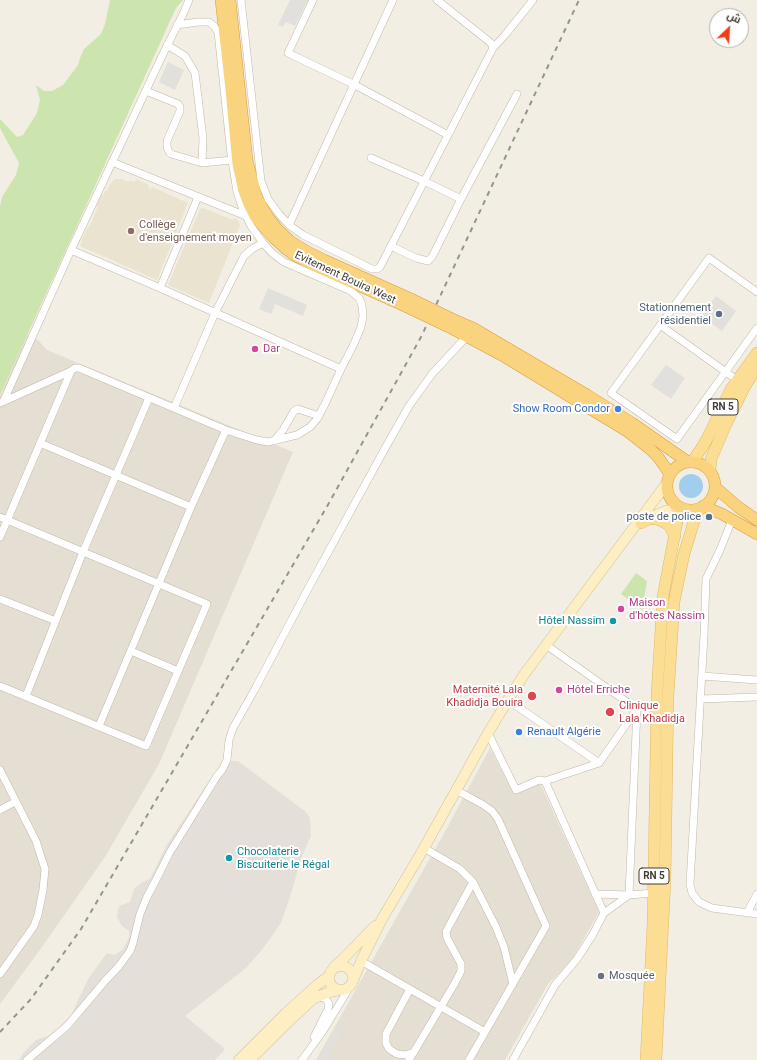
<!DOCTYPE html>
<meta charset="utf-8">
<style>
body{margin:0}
#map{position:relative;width:757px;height:1060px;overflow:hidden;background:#f2eee4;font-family:Roboto,Cairo,sans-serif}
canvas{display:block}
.north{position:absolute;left:709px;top:8px;width:40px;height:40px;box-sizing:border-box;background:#fff;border:1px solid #b4b2ae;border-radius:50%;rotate:25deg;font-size:11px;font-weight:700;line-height:16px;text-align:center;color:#443e34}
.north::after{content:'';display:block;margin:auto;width:14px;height:18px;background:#f33b1a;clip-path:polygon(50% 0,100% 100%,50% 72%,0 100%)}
</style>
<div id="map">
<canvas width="757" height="1060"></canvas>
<div class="north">ش</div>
</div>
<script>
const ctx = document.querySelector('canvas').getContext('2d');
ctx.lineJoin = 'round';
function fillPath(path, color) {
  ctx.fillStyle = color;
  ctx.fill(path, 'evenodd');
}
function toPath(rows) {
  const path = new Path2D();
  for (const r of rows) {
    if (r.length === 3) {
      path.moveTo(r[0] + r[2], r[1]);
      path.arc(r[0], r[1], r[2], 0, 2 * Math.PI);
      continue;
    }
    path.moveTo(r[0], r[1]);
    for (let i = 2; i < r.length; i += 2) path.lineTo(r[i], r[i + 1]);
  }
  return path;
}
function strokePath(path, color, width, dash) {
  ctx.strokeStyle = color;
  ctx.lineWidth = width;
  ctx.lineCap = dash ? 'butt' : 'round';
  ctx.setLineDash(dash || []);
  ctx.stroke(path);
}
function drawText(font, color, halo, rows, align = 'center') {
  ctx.font = font + ' Roboto,sans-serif';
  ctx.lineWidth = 4;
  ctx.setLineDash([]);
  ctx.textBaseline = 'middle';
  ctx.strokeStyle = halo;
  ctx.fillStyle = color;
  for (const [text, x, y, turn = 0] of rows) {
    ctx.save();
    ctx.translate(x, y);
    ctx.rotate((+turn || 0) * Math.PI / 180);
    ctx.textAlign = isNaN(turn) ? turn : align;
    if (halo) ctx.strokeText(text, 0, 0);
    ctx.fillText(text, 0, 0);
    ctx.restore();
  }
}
const residential = toPath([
 [27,335,38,340,47,350,293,452,159,764,105,857,42,947,0,1004,0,395],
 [490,748,514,794,540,783,599,912,574,956,563,970,548,984,505,1060,316,1060,447,828]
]);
const industrial = toPath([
 [232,761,238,761,306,812,310,818,311,836,302,856,289,900,281,923,261,951,246,968,185,1016,225,1049,215,1060,19,1060,24,1052,36,1040,48,1036,60,1026,71,1015,88,979,107,953,115,955,123,949,129,937,129,931,122,926,117,917,119,906,130,902,134,889,142,882,150,879,166,846,211,778,223,765]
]);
const education = toPath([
 [115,179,121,179,129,182,130,180,135,182,136,179,149,185,148,188,151,189,152,187,188,203,157,280,80,246,82,242,81,241,87,228,89,227,94,216,98,207,96,206,101,195,103,195,105,191,107,191,110,184],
 [203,208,233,220,234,218,238,220,240,225,209,303,168,285,200,209]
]);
const green = toPath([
 [110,0,183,0,176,8,0,395,0,206,2,197,16,175,19,163,1,130,0,127,0,119,17,137,23,135,37,113,40,100,36,85,44,91,52,91,63,85,78,65,80,58,84,49,101,34,105,24],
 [636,573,647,581,642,610,621,594]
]);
const parking = toPath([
 [290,0,308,0,295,26,286,22,283,27,278,25],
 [168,62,184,70,175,90,159,82],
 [268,288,307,305,303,316,275,304,271,314,259,309],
 [716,296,736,311,722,331,701,316],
 [666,365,685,378,671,399,651,385],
 [336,1028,342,1031,326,1060,318,1060]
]);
const water = toPath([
 [691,486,12]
]);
const minor = toPath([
 [241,0,261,181,268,199,279,214,289,225,303,235,372,269,377,269,380,267,493,48,491,43,437,0],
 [313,0,288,53,355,85,448,135],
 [177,25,198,22,209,22,214,26,218,32,231,155,235,179,237,192,242,207,251,226,263,243,272,253,284,262,351,291,359,298,362,305,363,316,361,327,354,344,341,369],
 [167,45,185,56,195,73,203,138,202,163],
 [493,48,505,35,533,0],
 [146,91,178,104,180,107,180,111,167,141,167,147,169,152,171,154,202,163,232,160],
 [371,158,424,181,461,199],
 [112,162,246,216],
 [289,225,393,0],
 [391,246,416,258,428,261,432,257,461,199,517,94],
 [71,250,160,288,198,197],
 [757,292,709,258,611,393,677,439,757,328],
 [660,325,737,380],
 [4,400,71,250,163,54,184,12,189,0],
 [0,403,71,371],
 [174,408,215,313,244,256,252,249,263,243],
 [274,441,283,430,294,411,298,409,319,416],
 [40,443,191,507],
 [0,517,207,604,146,746,0,686],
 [732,520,720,550,706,579,704,635,690,884,692,893,699,902,712,908,757,914],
 [0,537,71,371,75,368,79,368,226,430,257,440,268,442,297,435,310,427,317,419,325,404,341,369,160,288],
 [0,599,56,621],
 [131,651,178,671],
 [702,676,757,680],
 [26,696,83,552,149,398],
 [701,699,757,697],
 [508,700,599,763,637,709,546,645],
 [99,726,191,507,226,430],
 [488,733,516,790,539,780,545,781,604,913,592,936,577,959,555,985,513,1060],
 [0,770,36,841,45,869,43,890,38,915,34,926,0,974],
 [545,781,599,763],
 [456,790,482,804,492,811,498,819,546,926,469,1060],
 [0,810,15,802],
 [424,848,460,869,473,882,496,927,504,947,513,984],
 [595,894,629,895,637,709],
 [604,913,629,895,654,893],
 [747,913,757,894],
 [361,961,485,1032],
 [410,989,386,1034,386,1043,389,1049,397,1054,406,1055,414,1052],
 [314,1037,328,1009,329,1004,326,999,321,997,317,998],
 [27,1060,67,1026,105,981,119,966,130,951,133,943,140,914,147,897,157,878,170,852,185,828,217,776,222,770,227,760,229,740,233,728,255,689,309,587,383,452,409,406,432,374,469,334],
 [302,1060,323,1031,351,985],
 [409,1060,455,983,461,971,461,964,447,938,446,932,449,926,473,882]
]);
const secondary = toPath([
 [646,519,665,511,683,508],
 [341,978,12],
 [334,967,345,957,375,926],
 [353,981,361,961,382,919,424,848,488,733,508,700,523,676,667,483],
 [239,1060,286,1013,317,985,329,976],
 [250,1060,286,1024,314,998,330,992,340,990]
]);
const primary = toPath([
 [692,462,703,446,708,437,731,389,749,364,757,353],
 [710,471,711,459,726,424,745,386,757,367],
 [641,523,649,519,656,519,660,520,669,525,675,536],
 [646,1060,653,923,657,693,663,596,677,522,677,509,673,501],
 [656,1060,665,881,668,697,674,602,684,554,695,518,700,508]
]);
const trunk = toPath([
 [221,0,231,89,238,164,244,191,249,204,255,216,262,225,274,238,286,249,296,256,311,264,407,307],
 [230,0,247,160,252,180,257,198,268,217,278,230,290,241,306,251,324,260,411,299],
 [452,319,473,328,587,395,632,423,688,462],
 [449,327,505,357,627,431,650,449,658,457,670,474],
 [691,486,24],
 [715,487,738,507,757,520],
 [703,506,722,514,757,534]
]);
const rail = toPath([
 [0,1032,31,999,81,929,329,503,421,337,579,0]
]);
const trunkBridge = toPath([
 [411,299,452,319],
 [407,307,449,327]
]);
const markers = [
 [131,231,4,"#8d6e63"],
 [719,314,4,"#5c6f8a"],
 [255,349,4,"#d1479c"],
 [618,409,4,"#3f7fe0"],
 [709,517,4,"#5c6f8a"],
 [621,609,4,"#d1479c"],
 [613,621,4,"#0f9aa8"],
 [559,690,4,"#d1479c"],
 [532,696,5,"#e0444e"],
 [610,712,5,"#e0444e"],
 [519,732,4,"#3f7fe0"],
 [229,858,4,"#0f9aa8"],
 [601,976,4,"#6b7280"]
];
const shields = [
 [723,407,30],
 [654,876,30]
];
const shieldNames = [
 ["RN 5",723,407],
 ["RN 5",654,876]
];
const educationNames = [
 ["Collège",139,225],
 ["d'enseignement moyen",139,238]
];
const streetNames = [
 ["Evitement Bouira West",345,278,25]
];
const serviceNames = [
 ["Stationnement",711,308],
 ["résidentiel",711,321],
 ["poste de police",701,517]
];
const hotelNames = [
 ["Dar",263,349],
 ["Maison",629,603],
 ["d'hôtes Nassim",629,616],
 ["Hôtel Erriche",567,690]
];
const shopNames = [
 ["Show Room Condor",610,409],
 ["Renault Algérie",527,732,"left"]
];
const cultureNames = [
 ["Hôtel Nassim",605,621],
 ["Chocolaterie",237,852,"left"],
 ["Biscuiterie le Régal",237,865,"left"]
];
const healthNames = [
 ["Maternité Lala",523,690],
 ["Khadidja Bouira",523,703],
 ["Clinique",619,706,"left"],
 ["Lala Khadidja",619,719,"left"]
];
const worshipNames = [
 ["Mosquée",609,976]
];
fillPath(residential, '#e5dfd3');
fillPath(industrial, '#e4dfd9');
fillPath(education, '#eae3cf');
fillPath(green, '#cce5ae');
fillPath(parking, '#e2e0dd');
fillPath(water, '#a2ceed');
strokePath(minor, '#c0b8aa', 8);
strokePath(secondary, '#d0c196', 11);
strokePath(primary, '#dfba65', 12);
strokePath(trunk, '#d89d38', 12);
strokePath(minor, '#fff', 7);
strokePath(secondary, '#fdefc3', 10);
strokePath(primary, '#fbdd94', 11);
strokePath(trunk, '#fad37e', 11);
strokePath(rail, '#949494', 2, [5, 5]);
strokePath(trunkBridge, '#d89d38', 12, []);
strokePath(trunkBridge, '#fad37e', 11);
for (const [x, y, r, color] of markers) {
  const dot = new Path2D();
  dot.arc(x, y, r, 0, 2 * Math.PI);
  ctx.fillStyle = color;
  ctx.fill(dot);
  strokePath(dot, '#fff', 1.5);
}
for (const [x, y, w] of shields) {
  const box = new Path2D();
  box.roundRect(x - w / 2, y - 8, w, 16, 3);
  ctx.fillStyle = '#fff';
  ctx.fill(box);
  strokePath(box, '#443e34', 1);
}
drawText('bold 10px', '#443e34', null, shieldNames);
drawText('11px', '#785e54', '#fff', educationNames, 'left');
drawText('11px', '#443e34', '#fff', streetNames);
drawText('11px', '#4e5e75', '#fff', serviceNames, 'right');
drawText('11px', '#b23c85', '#fff', hotelNames, 'left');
drawText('11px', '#366cbe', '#fff', shopNames, 'right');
drawText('11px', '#0d838f', '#fff', cultureNames, 'right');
drawText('11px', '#be3a42', '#fff', healthNames, 'right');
drawText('11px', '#5b616d', '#fff', worshipNames, 'left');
</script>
